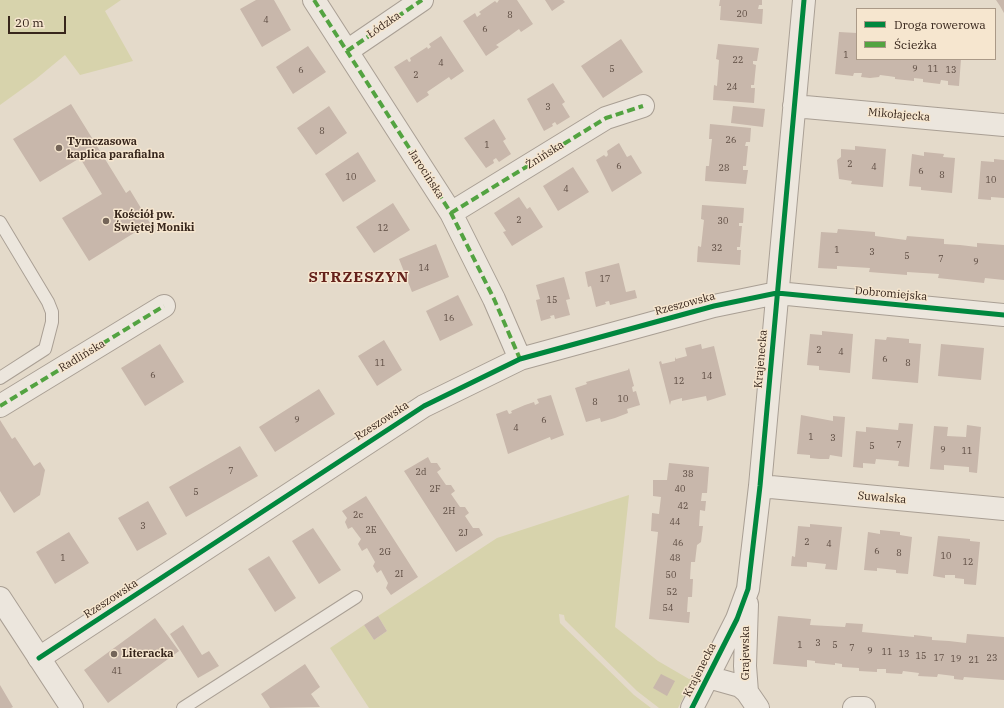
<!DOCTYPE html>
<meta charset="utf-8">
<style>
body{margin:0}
#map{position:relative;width:1004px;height:708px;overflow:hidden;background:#e4daca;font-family:"IBM Plex Serif",serif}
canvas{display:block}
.legend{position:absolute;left:856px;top:8px;width:140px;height:52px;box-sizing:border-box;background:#f6e6cf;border:1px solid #aa9987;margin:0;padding:5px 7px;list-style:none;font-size:12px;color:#37261c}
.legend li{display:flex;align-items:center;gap:8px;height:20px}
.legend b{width:20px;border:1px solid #aa9987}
.scale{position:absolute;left:8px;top:16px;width:58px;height:18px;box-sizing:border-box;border:2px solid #37261c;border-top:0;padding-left:5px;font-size:12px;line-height:14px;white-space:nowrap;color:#37261c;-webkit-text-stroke:3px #f6e6cf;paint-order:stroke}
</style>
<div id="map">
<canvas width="1004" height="708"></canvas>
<ul class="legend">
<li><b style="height:5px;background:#00873e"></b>Droga rowerowa</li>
<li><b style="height:5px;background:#53a341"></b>Ścieżka</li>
</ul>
<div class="scale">20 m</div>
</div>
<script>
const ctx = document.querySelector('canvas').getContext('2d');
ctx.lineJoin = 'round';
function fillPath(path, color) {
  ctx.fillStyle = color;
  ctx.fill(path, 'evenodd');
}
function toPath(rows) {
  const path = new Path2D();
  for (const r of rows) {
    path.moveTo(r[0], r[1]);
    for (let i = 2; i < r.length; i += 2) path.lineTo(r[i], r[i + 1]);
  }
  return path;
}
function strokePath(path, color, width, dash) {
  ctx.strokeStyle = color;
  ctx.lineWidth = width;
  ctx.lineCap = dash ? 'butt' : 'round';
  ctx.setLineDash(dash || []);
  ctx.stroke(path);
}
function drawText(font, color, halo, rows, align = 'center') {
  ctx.font = font + ' "IBM Plex Serif",serif';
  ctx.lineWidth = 3;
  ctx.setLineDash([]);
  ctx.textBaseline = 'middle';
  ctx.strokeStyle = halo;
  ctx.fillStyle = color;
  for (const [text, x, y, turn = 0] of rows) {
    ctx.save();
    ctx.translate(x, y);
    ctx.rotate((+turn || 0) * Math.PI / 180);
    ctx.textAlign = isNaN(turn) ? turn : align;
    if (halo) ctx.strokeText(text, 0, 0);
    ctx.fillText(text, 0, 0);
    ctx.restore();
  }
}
const green = toPath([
 [0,0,121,0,105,11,133,61,80,75,65,55,36,79,0,105],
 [629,495,615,627,658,661,689,679,693,678,678,708,659,708,637,691,565,620,564,615,559,614,560,623,634,695,651,708,369,708,330,648,364,625,374,640,387,631,378,616,497,538]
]);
const building = toPath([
 [256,0,274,0,291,30,262,47,240,9],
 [499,0,517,0,533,24,521,32,519,29,508,37,496,45,499,47,486,56,463,21,475,13,477,17,481,14,479,12,495,1,497,3],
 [545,0,563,0,565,2,552,11],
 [720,0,762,0,762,5,759,5,758,9,763,9,762,24,720,20,721,6,719,6],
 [996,0,1004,0,1004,13,1000,6],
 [839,32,857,33,857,59,961,59,959,86,948,85,948,81,941,80,940,84,923,82,923,79,914,78,914,81,895,79,895,77,888,76,880,75,879,77,870,78,861,77,862,73,854,73,853,76,835,74],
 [441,36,464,71,451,80,449,77,427,92,429,95,417,103,394,67,407,59,409,62,411,61,410,58,427,47,428,49,431,47,429,44],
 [621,39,643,72,603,98,581,66],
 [718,44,759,48,757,61,753,61,753,64,756,65,754,85,751,85,751,88,755,88,754,103,713,100,714,85,717,86,719,60,716,59],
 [308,46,326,72,293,94,276,67],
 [553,83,565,102,562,104,570,117,557,125,555,122,552,124,553,126,544,131,527,99],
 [71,104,126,193,130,190,150,223,89,261,62,218,102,194,80,158,40,182,13,139],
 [329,106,347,133,316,155,297,128],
 [733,106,765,109,763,127,731,123],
 [494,119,506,139,503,141,511,154,499,162,496,158,493,160,494,163,486,168,464,138],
 [710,124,751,128,750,142,746,142,745,146,748,146,746,166,743,166,743,170,748,170,746,184,705,181,706,166,709,166,712,139,709,139],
 [619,143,627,157,631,155,642,173,612,192,596,160,604,155,606,157,608,155,607,151],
 [855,146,886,149,883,187,851,184,852,181,839,179,837,160,841,157,841,149,855,150],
 [358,152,376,181,343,202,325,174],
 [924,152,944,154,943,157,955,158,952,193,921,190,921,187,909,186,912,154,924,156],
 [994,159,1004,160,1004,198,991,197,991,200,978,199,981,161,994,162],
 [573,167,589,192,558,211,543,186],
 [519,197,527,209,530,207,543,227,512,246,503,232,506,231,494,213],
 [393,203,410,230,374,253,356,227],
 [702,205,744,208,743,223,739,223,739,226,742,226,740,247,737,247,737,250,741,250,740,265,697,262,698,246,701,247,704,220,701,219],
 [838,229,875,232,875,236,906,240,907,236,944,239,944,244,960,245,977,247,977,243,1004,245,1004,280,985,278,984,283,938,278,939,274,907,272,907,275,869,272,870,268,837,266,837,269,818,268,821,232,837,233],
 [436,244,449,277,412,292,399,259],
 [619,263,626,292,635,290,637,298,610,305,609,301,605,302,606,304,596,307,591,286,588,287,585,272],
 [564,277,570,299,566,300,570,315,555,319,554,315,550,316,551,318,541,321,536,300,540,299,536,285],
 [458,295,473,325,440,341,426,311],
 [822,331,853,334,850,373,819,370,819,366,807,365,810,334,822,335],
 [887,337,909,339,909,343,921,344,918,383,872,379,875,339,886,340],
 [384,340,402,370,377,386,358,356],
 [160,344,184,382,145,406,121,368],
 [701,344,702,349,714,346,726,395,707,401,706,396,682,401,682,398,671,401,670,405,659,362,661,361,662,364,675,361,675,357,676,359,687,356,685,348],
 [941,344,984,348,981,380,938,376],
 [629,368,634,386,632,387,633,392,636,391,640,405,627,409,628,413,615,418,601,422,600,418,586,422,575,388,587,384,586,382,628,370],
 [319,389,335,414,275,452,259,427],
 [551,395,564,435,551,440,550,437,508,454,496,414,507,410,509,414,512,413,511,411,525,405,534,402,535,405,539,403,537,399],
 [801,415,833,421,833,416,845,417,842,457,830,455,829,459,820,459,810,458,810,455,797,454],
 [0,420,12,439,15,437,34,466,40,462,45,470,40,495,14,513,0,491],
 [899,423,913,424,909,467,898,466,899,461,876,459,875,464,863,463,863,468,853,467,856,431,866,432,866,427,898,430],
 [967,425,981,427,977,473,969,472,969,467,944,465,944,470,930,469,934,426,948,427,947,436,966,437],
 [240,446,258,476,186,517,169,487],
 [428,457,431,463,437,463,441,469,437,472,446,485,451,485,455,491,451,494,460,507,465,507,469,513,465,516,473,528,479,528,483,535,456,552,404,471],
 [669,463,709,467,707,493,702,493,701,501,706,501,705,511,700,510,699,526,703,526,701,542,697,545,695,562,691,562,690,579,693,579,692,597,688,597,687,612,690,612,689,623,649,619,658,532,651,531,652,513,659,514,661,497,653,496,653,480,667,480],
 [366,496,418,577,391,595,386,588,388,583,381,570,377,573,373,566,375,562,367,548,362,551,358,544,361,539,352,527,348,529,345,522,347,518,342,511],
 [148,501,167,534,137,551,118,518],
 [810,524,842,527,837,570,825,569,826,564,807,562,807,567,791,566,792,556,795,557,798,526,810,527],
 [313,528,341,570,319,584,292,541],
 [880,530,900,532,900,535,912,537,908,574,896,573,896,570,877,568,877,571,864,570,868,532,880,534],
 [69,532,89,563,55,584,36,552],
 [938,536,970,539,970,541,980,542,976,585,964,584,964,579,955,578,955,575,945,575,945,578,933,576],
 [269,556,296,598,275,612,248,569],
 [378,616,387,631,374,640,364,625],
 [778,616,811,619,810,625,845,627,846,623,863,624,862,632,914,637,914,635,932,637,932,640,949,641,966,643,967,634,1004,637,1004,680,964,677,963,680,954,679,954,676,938,674,937,677,918,676,919,673,903,671,902,674,886,673,886,669,877,669,877,672,859,671,859,668,842,667,842,664,835,663,835,665,815,663,815,661,807,660,807,667,773,664],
 [155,618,179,651,108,703,84,670],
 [183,625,202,655,209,651,219,666,198,678,170,634],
 [305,664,320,687,311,694,320,707,270,708,261,694],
 [661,674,675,681,667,696,653,688],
 [0,685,13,707,11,708,0,708]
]);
const service = toPath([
 [0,222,48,302,52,312,52,322,45,349,0,378],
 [183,708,356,597]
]);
const minor = toPath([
 [314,0,451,213,494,299,520,359],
 [347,51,422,0],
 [794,106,1004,125],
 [451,213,606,118,643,106],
 [0,406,164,306],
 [760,486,1004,509],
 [39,658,424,406,520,359,714,306,777,293,1004,315],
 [708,677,740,686,747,692,758,708],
 [747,692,745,666,747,604],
 [692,708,737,619,748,589,760,486,804,0],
 [854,708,864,708]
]);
const tertiary = toPath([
 [0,598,72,708]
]);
const quiet = toPath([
 [314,0,451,213,494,299,520,359],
 [347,51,422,0],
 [451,213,606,118,643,106],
 [0,406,164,306]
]);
const cycleway = toPath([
 [39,658,424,406,520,359,714,306,777,293,1004,315],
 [692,708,737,619,748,589,760,486,804,0]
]);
const markers = [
 [59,148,4,"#746559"],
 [106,221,4,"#746559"],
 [114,654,4,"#746559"]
];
const numberNames = [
 ["20",742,14],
 ["8",510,15],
 ["4",266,20],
 ["6",485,29],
 ["1",846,55],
 ["22",738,60],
 ["4",441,63],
 ["5",612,69],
 ["9",915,69],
 ["11",933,69],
 ["6",301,70],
 ["13",951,70],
 ["2",416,75],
 ["24",732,87],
 ["3",548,107],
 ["8",322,131],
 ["26",731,140],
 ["1",487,145],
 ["2",850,164],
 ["6",619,166],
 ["4",874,167],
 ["28",724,168],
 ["6",921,171],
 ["8",942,175],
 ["10",351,177],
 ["10",991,180],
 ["4",566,189],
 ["2",519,220],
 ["30",723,221],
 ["12",383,228],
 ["32",717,248],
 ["1",837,250],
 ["3",872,252],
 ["5",907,256],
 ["7",941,259],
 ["9",976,262],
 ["14",424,268],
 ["17",605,279],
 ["15",552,300],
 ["16",449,318],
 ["2",819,350],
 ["4",841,352],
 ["6",885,359],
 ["11",380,363],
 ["8",908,363],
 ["6",153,375],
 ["14",707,376],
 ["12",679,381],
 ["10",623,399],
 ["8",595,402],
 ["9",297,420],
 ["6",544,420],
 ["4",516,428],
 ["1",811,437],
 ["3",833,438],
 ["7",899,445],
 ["5",872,446],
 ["9",943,450],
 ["11",967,451],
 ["7",231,471],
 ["2d",421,472],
 ["38",688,474],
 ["2F",435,489],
 ["40",680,489],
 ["5",196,492],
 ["42",683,506],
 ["2H",449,511],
 ["2c",358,515],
 ["44",675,522],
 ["3",143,526],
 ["2E",371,530],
 ["2J",463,533],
 ["2",807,542],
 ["46",678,543],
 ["4",829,544],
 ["6",877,551],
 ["2G",385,552],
 ["8",899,553],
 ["10",946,556],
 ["1",63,558],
 ["48",675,558],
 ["12",968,562],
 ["2I",399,574],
 ["50",671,575],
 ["52",672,592],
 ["54",668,608],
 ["3",818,643],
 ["1",800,645],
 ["5",835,645],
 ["7",852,648],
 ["9",870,651],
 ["11",887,652],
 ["13",904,654],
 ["15",921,656],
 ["17",939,658],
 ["23",992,658],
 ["19",956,659],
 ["21",974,660],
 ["41",117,671]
];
const streetNames = [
 ["Łódzka",384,25,-34],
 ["Mikołajecka",899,115,5],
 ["Żnińska",545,155,-32],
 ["Jarocińska",426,174,57],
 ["Dobromiejska",891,294,5],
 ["Rzeszowska",685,304,-15],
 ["Radlińska",82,356,-31],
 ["Krajenecka",761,359,-85],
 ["Rzeszowska",382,421,-33],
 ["Suwalska",882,498,5],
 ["Rzeszowska",111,599,-33],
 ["Grajewska",746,653,-90],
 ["Krajenecka",700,670,-63]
];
const poiNames = [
 ["Tymczasowa",67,142],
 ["kaplica parafialna",67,155],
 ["Kościół pw.",114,215],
 ["Świętej Moniki",114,228],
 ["Literacka",122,654]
];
const districtNames = [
 ["STRZESZYN",359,278]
];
fillPath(green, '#d7d3ac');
fillPath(building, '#c8b7ab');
strokePath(service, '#a99f94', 14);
strokePath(minor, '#a99f94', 24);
strokePath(tertiary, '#a99f94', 24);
strokePath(service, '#ece6dd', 12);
strokePath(minor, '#ece6dd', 22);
strokePath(tertiary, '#ece6dd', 22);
strokePath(quiet, '#53a341', 4, [8, 4]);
strokePath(cycleway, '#00873e', 5);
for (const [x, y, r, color] of markers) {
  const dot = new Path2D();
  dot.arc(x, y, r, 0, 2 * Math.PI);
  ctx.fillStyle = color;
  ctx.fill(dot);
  strokePath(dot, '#f6e6cf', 1.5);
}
drawText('9px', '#5b4a40', null, numberNames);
drawText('11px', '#37261c', '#f6e6cf', streetNames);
drawText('bold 11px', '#37261c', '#f6e6cf', poiNames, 'left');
ctx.letterSpacing = '1px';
drawText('bold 15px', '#65211a', '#f6e6cf', districtNames);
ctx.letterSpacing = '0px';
</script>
